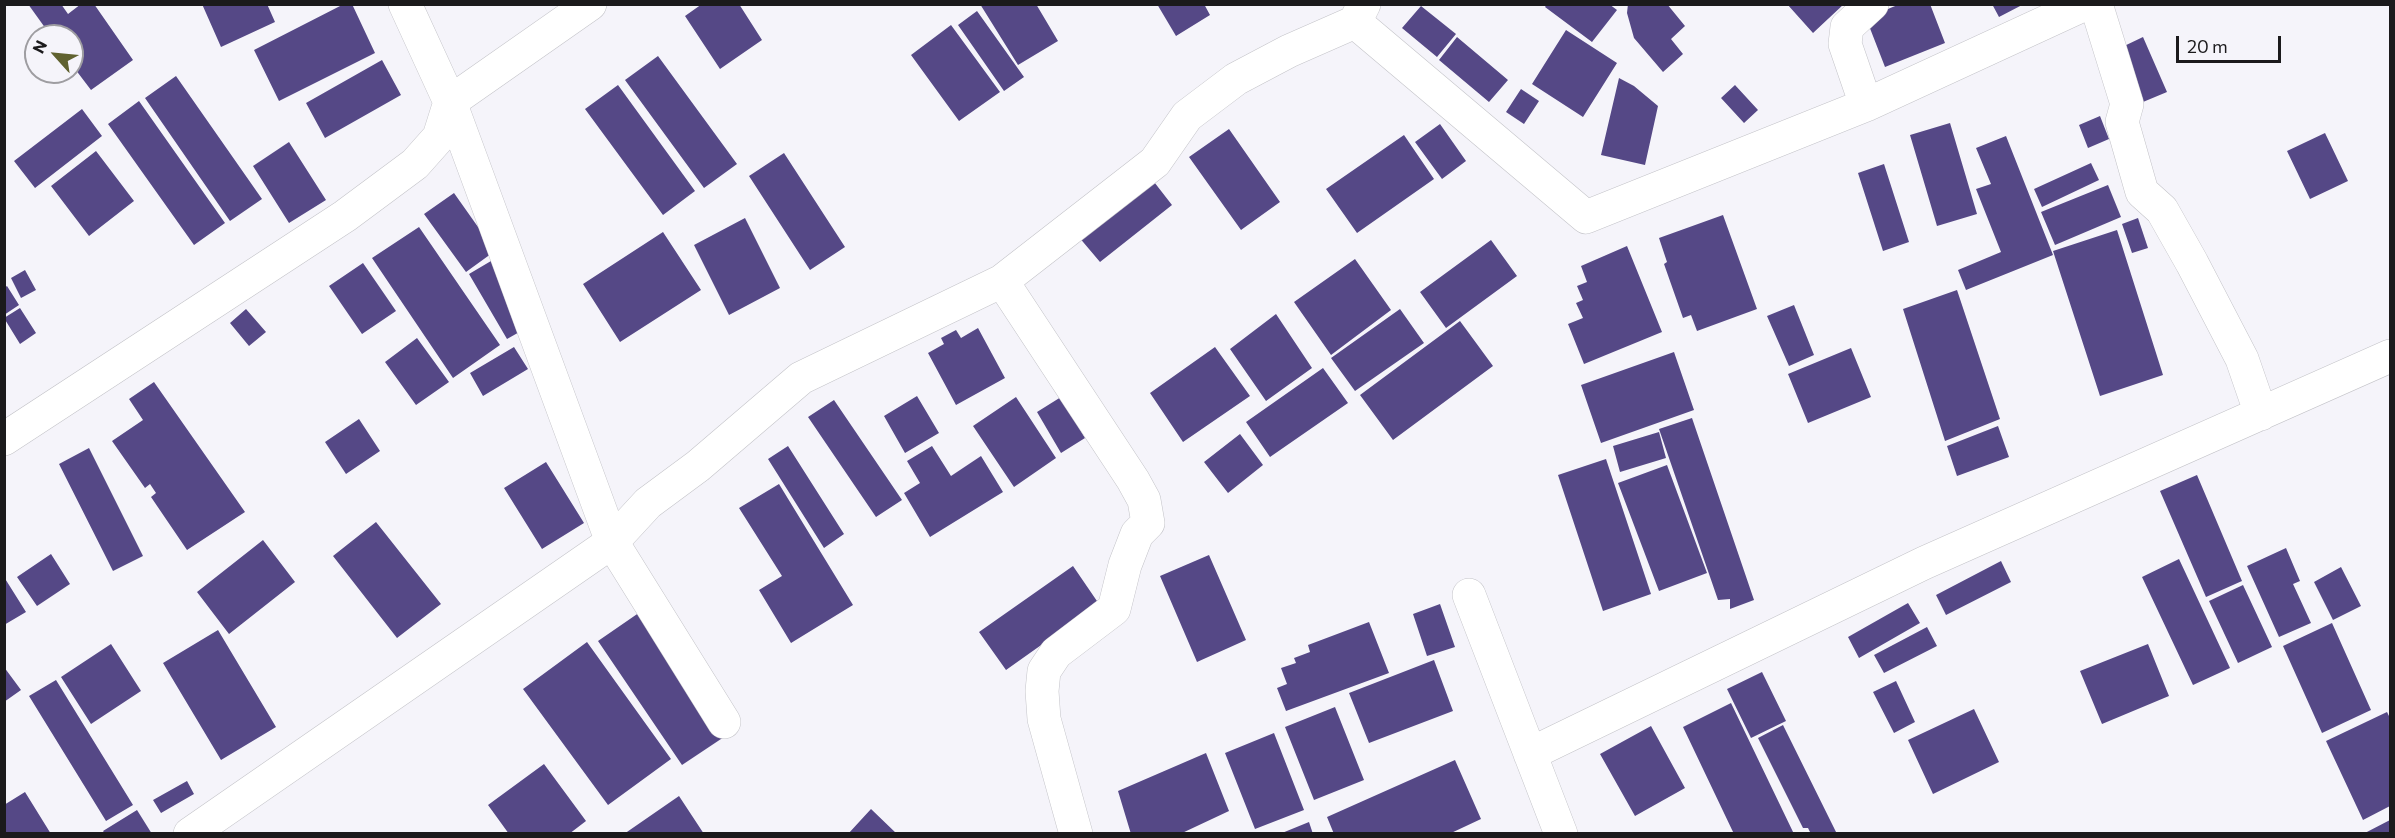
<!DOCTYPE html>
<style>
body{margin:0}
#map{position:relative;width:2395px;height:838px;overflow:hidden;background:#f5f4fa;font-family:Commissioner,sans-serif}
canvas{display:block}
.frame{position:absolute;inset:0;border:6px solid #1b1a1c;pointer-events:none}
.north{position:absolute;left:24px;top:24px;width:60px;height:60px;box-sizing:border-box;background:#f5f4fa;border:2px solid #9e9da1;border-radius:50%;rotate:297deg;font-size:16px;font-weight:700;line-height:24px;text-align:center;color:#1b1a1c}
.north::after{content:'';display:block;margin:auto;width:21px;height:27px;background:#606230;clip-path:polygon(50% 0,100% 100%,50% 72%,0 100%)}
.scale{position:absolute;left:2176px;top:36px;width:105px;height:27px;box-sizing:border-box;border:3px solid #1b1a1c;border-top:0;padding-left:8px;font-size:18px;line-height:21px;white-space:nowrap;color:#1b1a1c;-webkit-text-stroke:4px #f5f4fa;paint-order:stroke}
</style>
<div id="map">
<canvas width="2395" height="838"></canvas>
<div class="frame"></div>
<div class="north">N</div>
<div class="scale">20 m</div>
</div>
<script>
const ctx = document.querySelector('canvas').getContext('2d');
ctx.lineJoin = 'round';
function fillPath(path, color) {
  ctx.fillStyle = color;
  ctx.fill(path, 'evenodd');
}
function toPath(rows) {
  const path = new Path2D();
  for (const r of rows) {
    path.moveTo(r[0], r[1]);
    for (let i = 2; i < r.length; i += 2) path.lineTo(r[i], r[i + 1]);
  }
  return path;
}
function strokePath(path, color, width, dash) {
  ctx.strokeStyle = color;
  ctx.lineWidth = width;
  ctx.lineCap = dash ? 'butt' : 'round';
  ctx.setLineDash(dash || []);
  ctx.stroke(path);
}
const building = toPath([
 [28,4,61,4,68,14,81,4,94,4,133,60,91,90,72,65,72,36,51,36],
 [202,4,267,4,275,22,221,47],
 [344,4,352,4,375,53,279,101,254,50],
 [702,4,739,4,762,40,720,69,685,16],
 [980,4,1036,4,1058,41,1018,65],
 [1157,4,1204,4,1210,15,1176,36],
 [1547,4,1609,4,1617,10,1592,42,1545,7],
 [1628,4,1667,4,1685,26,1671,39,1683,54,1663,72,1634,38,1627,13],
 [1787,4,1844,4,1813,33],
 [1900,4,1930,4,1945,43,1885,67,1866,18],
 [1992,4,2024,4,1999,17],
 [1421,6,1456,34,1437,57,1402,28],
 [977,11,1024,77,1004,91,958,25],
 [951,25,1000,92,959,121,911,55],
 [1566,30,1617,63,1583,117,1532,84],
 [1457,37,1508,80,1489,102,1439,60],
 [2143,37,2167,92,2143,102,2120,48],
 [658,56,737,164,704,188,625,80],
 [382,60,401,95,325,138,306,103],
 [176,76,262,199,230,221,145,98],
 [1619,78,1634,86,1658,106,1645,165,1601,155],
 [618,85,695,191,663,215,585,109],
 [1735,85,1758,110,1744,123,1721,98],
 [1521,89,1539,101,1524,124,1506,112],
 [139,101,225,223,194,245,108,124],
 [82,109,102,136,35,188,14,161],
 [2100,116,2109,139,2088,148,2079,125],
 [1950,123,1977,214,1937,226,1910,135],
 [1440,124,1466,161,1442,179,1415,142],
 [1229,129,1280,202,1241,230,1189,157],
 [2325,133,2348,181,2310,199,2287,151],
 [1404,135,1434,179,1357,233,1326,189],
 [2006,136,2053,255,1966,290,1958,270,2001,252,1976,189,1991,184,1976,148],
 [289,142,326,200,289,223,253,166],
 [96,151,134,201,89,236,51,186],
 [784,153,845,247,810,270,749,176],
 [2091,163,2099,180,2042,207,2034,189],
 [1884,164,1909,242,1883,251,1858,173],
 [1151,178,1172,205,1100,262,1078,236],
 [2108,185,2121,217,2055,245,2041,212],
 [454,193,495,251,466,272,424,214],
 [1723,215,1757,309,1697,331,1691,315,1683,318,1664,264,1667,262,1659,238],
 [745,218,780,288,729,315,694,245],
 [2138,218,2148,248,2132,253,2122,224],
 [419,227,500,345,453,378,372,258],
 [2117,230,2163,375,2100,396,2053,251],
 [663,232,701,290,620,342,583,284],
 [1491,240,1517,276,1446,328,1420,292],
 [1627,246,1662,332,1584,364,1568,324,1583,318,1576,303,1583,300,1577,286,1587,282,1581,266],
 [1355,259,1391,310,1331,355,1294,302],
 [491,261,530,326,507,339,469,274],
 [363,263,396,311,362,334,329,286],
 [25,270,36,290,21,298,11,278],
 [7,286,19,305,4,315,4,288],
 [1957,290,2000,419,1945,441,1903,309],
 [1794,305,1814,355,1789,366,1767,316],
 [20,308,36,333,20,344,4,318],
 [246,309,266,332,249,346,230,323],
 [1400,309,1424,343,1355,391,1331,358],
 [1276,314,1312,368,1266,401,1230,349],
 [1460,321,1493,366,1393,440,1360,395],
 [978,328,1005,378,956,405,928,353,944,344,941,338,956,330,961,338],
 [417,338,449,382,416,405,385,362],
 [514,347,528,369,483,396,470,373],
 [1215,347,1250,396,1183,442,1150,393],
 [1851,348,1871,397,1808,423,1788,374],
 [1674,352,1694,410,1601,443,1581,385],
 [1323,368,1348,403,1270,457,1246,422],
 [154,382,245,512,187,550,151,497,156,493,150,484,145,488,112,441,143,420,129,399],
 [917,396,939,433,905,453,884,416],
 [1016,397,1056,458,1014,487,973,426],
 [1061,397,1085,438,1061,453,1037,412],
 [834,400,902,500,876,517,808,417],
 [1692,418,1754,600,1730,609,1730,599,1718,600,1659,429],
 [359,419,380,451,346,474,325,442],
 [1998,426,2009,457,1957,476,1947,446],
 [1659,432,1666,458,1620,472,1613,446],
 [1240,434,1263,465,1228,493,1204,462],
 [788,446,844,534,824,548,768,459],
 [932,446,951,476,981,456,1003,492,930,537,904,493,920,483,907,461],
 [89,448,143,556,113,571,59,464],
 [1606,459,1651,594,1603,611,1558,475],
 [546,462,584,523,542,549,504,488],
 [1667,465,1707,573,1659,591,1618,483],
 [2197,475,2242,581,2206,597,2160,491],
 [779,484,853,605,791,643,759,590,782,576,739,508],
 [376,522,441,604,397,638,333,556],
 [263,540,295,582,229,634,197,592],
 [2286,548,2300,581,2293,584,2311,623,2279,637,2247,566],
 [51,554,70,584,37,606,17,577],
 [1209,555,1246,640,1197,662,1160,576],
 [2179,559,2230,668,2193,685,2142,577],
 [2001,561,2011,582,1946,615,1936,595],
 [1073,566,1099,604,1006,670,979,632],
 [2341,567,2361,606,2333,620,2314,582],
 [4,577,26,612,4,625],
 [2243,585,2272,647,2238,663,2209,601],
 [1908,603,1920,623,1859,658,1848,637],
 [1440,604,1455,647,1427,656,1413,614],
 [643,610,727,735,682,765,598,641],
 [1369,622,1389,673,1286,711,1277,688,1287,684,1281,668,1296,663,1294,658,1310,652,1308,645],
 [2332,623,2371,710,2322,733,2283,646],
 [1927,627,1937,646,1884,673,1874,655],
 [218,630,276,727,221,760,163,663],
 [587,642,671,759,608,805,523,689],
 [111,644,141,691,91,724,61,677],
 [2148,644,2169,696,2102,724,2080,671],
 [1434,660,1453,711,1369,743,1349,693],
 [4,667,21,690,4,702],
 [1762,672,1786,721,1751,738,1727,689],
 [56,680,133,805,106,821,29,696],
 [1896,681,1915,722,1894,733,1873,692],
 [1731,703,1794,834,1734,834,1683,727],
 [1335,707,1364,780,1314,800,1285,727],
 [1974,709,1999,762,1933,794,1908,740],
 [2387,712,2390,718,2390,806,2363,820,2326,741],
 [1783,725,1837,834,1811,834,1808,828,1803,828,1758,738],
 [1651,726,1685,788,1635,816,1600,754],
 [1274,733,1304,810,1255,829,1225,753],
 [1206,753,1229,811,1180,834,1131,834,1118,791],
 [1455,760,1481,819,1449,834,1334,834,1327,817],
 [544,764,586,821,569,834,509,834,488,805],
 [187,781,194,794,161,813,153,800],
 [25,792,51,834,4,834,4,805],
 [679,796,704,834,624,834],
 [871,809,897,834,848,834],
 [137,810,152,834,105,834,103,831],
 [2390,820,2390,834,2363,834],
 [1309,822,1313,834,1282,834,1282,833]
]);
const minor = toPath([
 [405,4,450,102,612,542,724,722],
 [2096,4,2127,104,2122,122,2142,192,2162,210,2192,263,2242,359,2261,414],
 [1355,22,1586,217,1866,105,2085,4],
 [1866,105,1845,44,1847,27,1872,4],
 [1002,281,1133,480,1144,500,1148,523,1137,534,1125,565,1114,609,1056,653,1044,671,1042,691,1044,719,1076,834],
 [4,439,345,216,415,164,439,137,450,102,590,4],
 [1469,595,1561,834],
 [1530,754,1924,563,2390,356],
 [190,834,612,542,648,503,698,466,801,378,1002,281,1155,162,1187,116,1236,79,1289,51,1355,22,1364,4]
]);
fillPath(building, '#554886');
strokePath(minor, '#c3c3c8', 34);
strokePath(minor, '#fff', 33);
</script>
